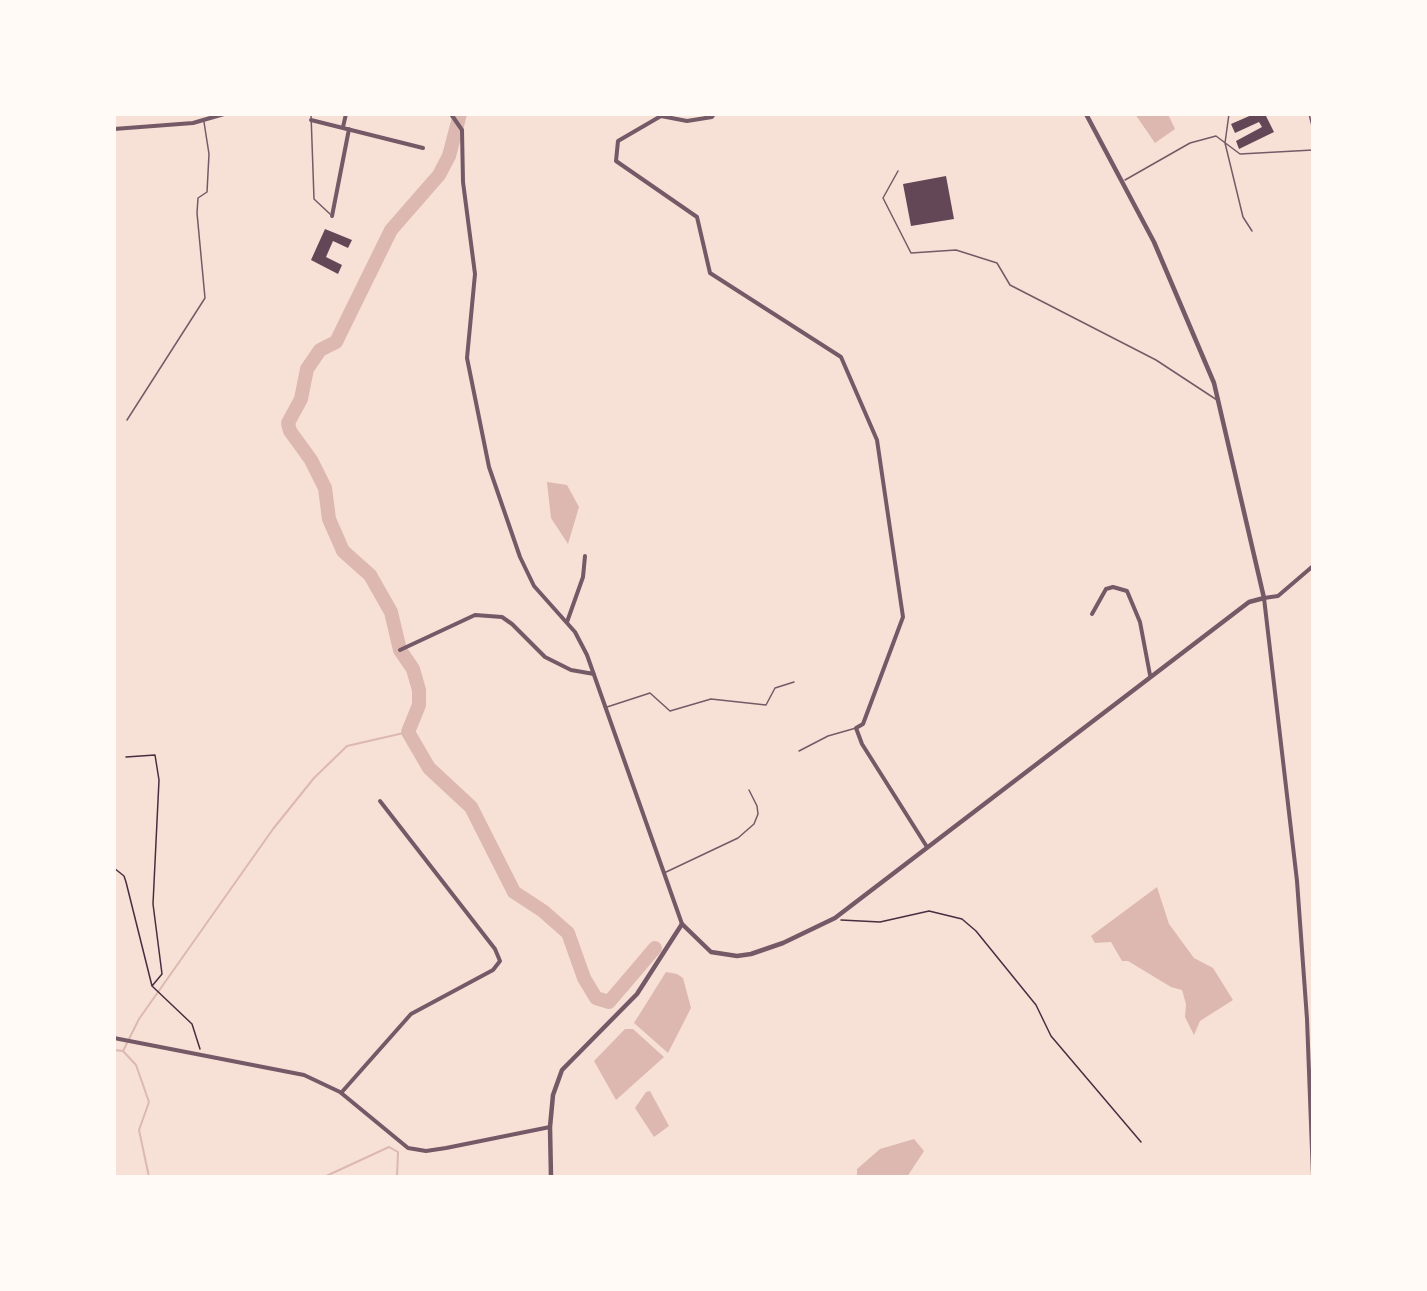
<!DOCTYPE html>
<style>
body{margin:0}
#map{position:relative;width:1427px;height:1291px;overflow:hidden;background:#f7e1d7;font-family:Ubuntu,sans-serif}
canvas{display:block}
.frame{position:absolute;inset:0;border:116px solid #fffaf5;pointer-events:none}
</style>
<div id="map">
<canvas width="1427" height="1291"></canvas>
<div class="frame"></div>
</div>
<script>
const ctx = document.querySelector('canvas').getContext('2d');
ctx.lineJoin = 'round';
function fillPath(path, color) {
  ctx.fillStyle = color;
  ctx.fill(path, 'evenodd');
}
function toPath(rows) {
  const path = new Path2D();
  for (const r of rows) {
    path.moveTo(r[0], r[1]);
    for (let i = 2; i < r.length; i += 2) path.lineTo(r[i], r[i + 1]);
  }
  return path;
}
function strokePath(path, color, width, dash) {
  ctx.strokeStyle = color;
  ctx.lineWidth = width;
  ctx.lineCap = dash ? 'butt' : 'round';
  ctx.setLineDash(dash || []);
  ctx.stroke(path);
}
const water = toPath([
 [1135,114,1168,114,1175,129,1155,143],
 [547,482,567,485,579,507,568,544,551,518],
 [1157,887,1169,924,1194,958,1213,968,1233,1000,1200,1021,1194,1035,1185,1017,1186,1004,1182,990,1171,987,1128,961,1122,961,1111,942,1095,943,1091,936],
 [666,972,677,974,683,978,691,1008,668,1053,634,1023],
 [625,1029,633,1029,664,1057,616,1100,594,1061],
 [650,1091,669,1126,654,1137,635,1108,646,1092],
 [914,1139,924,1151,907,1177,857,1177,857,1169,880,1149]
]);
const stream = toPath([
 [114,1050,123,1051,139,1019,273,829,314,778,347,746,408,732],
 [123,1051,136,1065,149,1102,139,1130,149,1177],
 [324,1177,389,1147,398,1152,397,1177]
]);
const river = toPath([
 [460,114,449,156,439,175,391,230,336,342,320,350,307,369,301,399,288,423,290,431,311,460,325,488,329,519,343,551,370,575,391,612,400,650,413,669,419,690,419,705,408,732,429,768,471,807,514,892,543,911,568,933,584,978,596,998,609,1002,655,948]
]);
const building = toPath([
 [1254,114,1265,114,1274,132,1239,149,1236,141,1262,127,1259,122,1235,133,1231,124],
 [946,176,954,219,911,226,903,184],
 [325,229,352,240,348,248,333,241,326,257,342,265,338,274,311,260]
]);
const path = toPath([
 [126,757,155,755,159,780,153,904,162,974,152,986],
 [114,868,124,876,126,882,152,986,192,1024,200,1049],
 [841,920,880,922,929,911,962,919,976,931,1036,1005,1051,1036,1141,1142]
]);
const service = toPath([
 [311,114,314,199,330,214],
 [1229,114,1225,143,1243,217,1252,231],
 [1309,114,1313,130],
 [898,171,883,198,911,253,956,250,997,263,1010,285,1156,360,1217,400],
 [1125,180,1190,143,1216,136,1240,154,1313,150],
 [127,420,205,298,197,213,198,198,207,192,209,154,204,122],
 [607,707,650,693,670,711,711,699,766,705,775,688,794,682],
 [799,751,828,736,856,728],
 [664,873,738,838,754,824,758,814,757,806,749,790]
]);
const minor = toPath([
 [451,114,462,130,463,182,475,274,467,358,489,467,520,557,534,586,575,632,587,655,682,924],
 [714,114,712,117,687,121,661,116,618,141,616,161,697,217,710,273,841,357,877,440,903,617,863,724,856,728,862,744,927,847],
 [311,120,423,148],
 [343,127,346,114],
 [114,129,193,123,224,114],
 [332,216,349,129],
 [1092,614,1106,589,1113,587,1127,591,1140,622,1150,675],
 [567,622,583,577,585,556],
 [400,650,475,615,502,617,512,624,545,657,571,670,594,674],
 [114,1038,304,1075,340,1092,408,1148,426,1151,446,1148,550,1127],
 [341,1093,411,1014,493,970,500,961,495,949,380,801],
 [1313,1177,1307,1019,1297,881,1264,598,1278,596,1313,566]
]);
const tertiary = toPath([
 [551,1177,550,1127,553,1095,562,1070,637,994,682,924,711,952,737,956,751,954,783,943,835,918,1249,602,1264,598,1214,383,1154,242,1086,114]
]);
fillPath(water, '#dcb8b0');
strokePath(stream, '#dcb8b0', 2);
strokePath(river, '#dcb8b0', 14);
fillPath(building, '#644757');
strokePath(path, '#4a2c40', 1.5);
strokePath(service, '#755966', 1.5);
strokePath(minor, '#755966', 4);
strokePath(tertiary, '#755966', 4.5);
</script>
